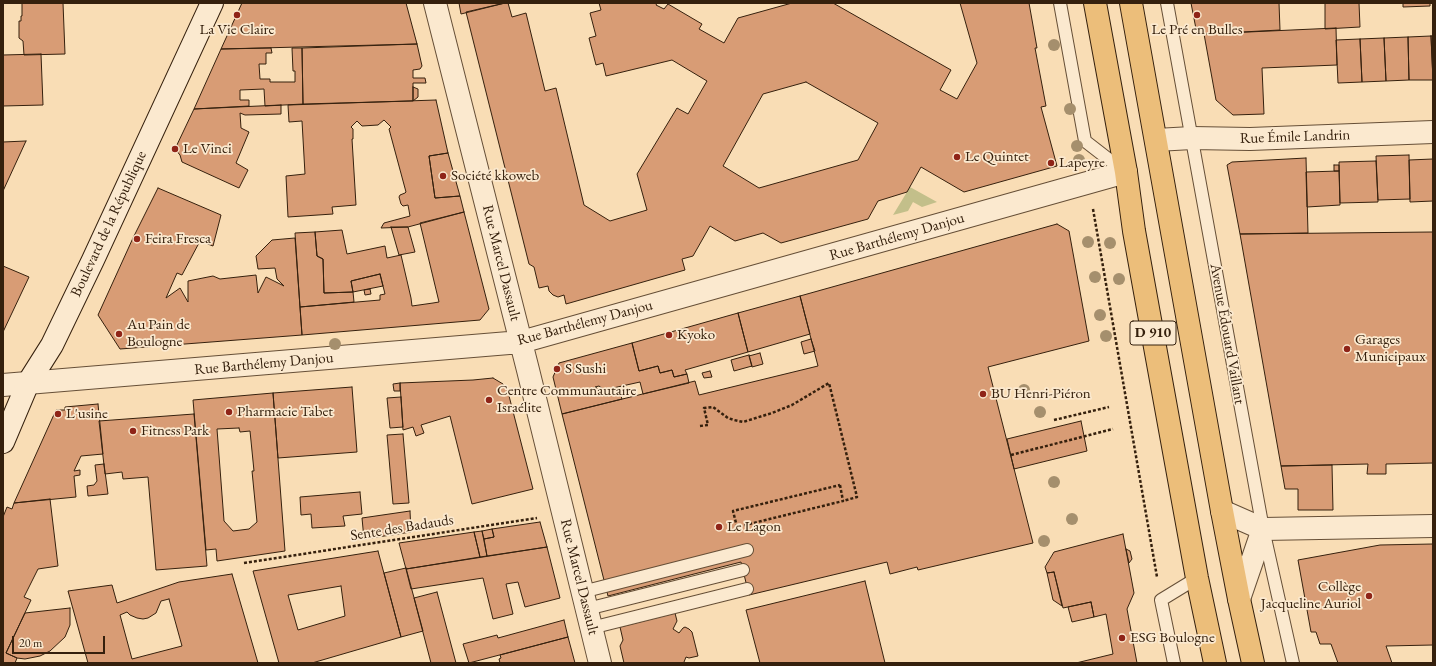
<!DOCTYPE html>
<meta charset="utf-8">
<style>
body{margin:0}
#map{position:relative;width:1436px;height:666px;overflow:hidden;background:#f9ddb5;font-family:"EB Garamond",serif}
canvas{display:block}
.frame{position:absolute;inset:0;border:4px solid #35200d;pointer-events:none}
.scale{position:absolute;left:12px;top:636px;width:93px;height:18px;box-sizing:border-box;border:2px solid #35200d;border-top:0;padding-left:5px;font-size:12px;line-height:14px;white-space:nowrap;color:#35200d;-webkit-text-stroke:3px #fbe9cf;paint-order:stroke}
</style>
<div id="map">
<canvas width="1436" height="666"></canvas>
<div class="frame"></div>
<div class="scale">20 m</div>
</div>
<script>
const ctx = document.querySelector('canvas').getContext('2d');
ctx.lineJoin = 'round';
function fillPath(path, color) {
  ctx.fillStyle = color;
  ctx.fill(path, 'evenodd');
}
function toPath(rows) {
  const path = new Path2D();
  for (const r of rows) {
    path.moveTo(r[0], r[1]);
    for (let i = 2; i < r.length; i += 2) path.lineTo(r[i], r[i + 1]);
  }
  return path;
}
function strokePath(path, color, width, dash) {
  ctx.strokeStyle = color;
  ctx.lineWidth = width;
  ctx.lineCap = dash ? 'butt' : 'round';
  ctx.setLineDash(dash || []);
  ctx.stroke(path);
}
function drawText(font, color, halo, rows, align = 'center') {
  ctx.font = font + ' "EB Garamond",serif';
  ctx.lineWidth = 3.5;
  ctx.setLineDash([]);
  ctx.textBaseline = 'middle';
  ctx.strokeStyle = halo;
  ctx.fillStyle = color;
  for (const [text, x, y, turn = 0] of rows) {
    ctx.save();
    ctx.translate(x, y);
    ctx.rotate((+turn || 0) * Math.PI / 180);
    ctx.textAlign = isNaN(turn) ? turn : align;
    if (halo) ctx.strokeText(text, 0, 0);
    ctx.fillText(text, 0, 0);
    ctx.restore();
  }
}
const green = toPath([
 [910,187,937,202,922,207,913,202,908,211,893,215]
]);
const building = toPath([
 [22,3,63,3,65,54,24,55,23,41,19,38,19,21,21,21,21,16,22,16,22,3],
 [242,3,406,3,417,44,221,49,242,3],
 [459,3,505,3,461,14,459,3],
 [505,3,508,3,512,17,526,13,545,91,556,88,584,205,610,221,647,210,637,174,677,108,688,114,707,81,672,60,606,76,603,63,596,65,589,38,596,36,590,13,601,10,599,3,657,3,656,5,664,9,668,4,702,24,699,29,724,43,738,18,792,3,833,3,951,70,940,90,957,99,977,63,960,3,1029,3,1037,48,1035,48,1046,106,1041,107,1057,166,964,192,921,167,907,192,878,201,868,219,781,243,763,233,735,241,710,226,693,256,682,259,685,270,566,304,564,295,558,297,553,295,549,291,548,286,539,288,534,267,529,264,466,12,505,3],
 [806,82,878,123,858,160,759,188,723,166,763,94,806,82],
 [1191,3,1279,3,1280,30,1204,34,1203,32,1197,34,1191,3],
 [1325,3,1359,3,1360,27,1325,29,1325,3],
 [1403,3,1430,3,1430,6,1403,7,1403,3],
 [1336,28,1337,65,1262,68,1264,114,1233,115,1216,100,1204,34,1336,28],
 [1431,36,1433,80,1409,80,1408,37,1431,36],
 [1431,36,1433,36,1433,80,1431,36],
 [1408,37,1409,80,1386,81,1384,38,1408,37],
 [1384,38,1386,81,1362,82,1360,39,1384,38],
 [1360,39,1362,82,1338,83,1336,40,1360,39],
 [417,44,422,66,420,69,413,70,413,78,425,78,426,83,413,83,413,101,303,104,302,48,417,44],
 [271,48,272,53,266,53,266,64,259,64,260,79,270,79,270,82,295,82,295,71,293,71,292,48,302,48,303,104,265,106,264,89,240,90,240,100,249,100,249,106,194,109,221,49,271,48],
 [41,54,43,105,3,106,3,55,41,54],
 [413,87,418,89,418,97,413,101,413,87],
 [436,100,448,153,429,156,435,198,460,196,464,212,408,227,381,228,384,223,410,216,408,205,403,206,401,204,399,197,400,195,405,193,406,192,389,129,391,127,384,120,378,125,362,126,357,121,351,127,353,129,353,139,352,139,356,205,332,207,333,214,288,217,286,176,305,174,302,121,289,122,288,105,436,100],
 [281,105,281,114,245,115,240,113,241,128,249,132,236,163,248,170,239,188,182,162,180,155,175,149,194,109,281,105],
 [26,141,3,191,3,142,26,141],
 [448,153,460,196,435,198,429,156,448,153],
 [1409,155,1410,199,1378,200,1376,156,1409,155],
 [1306,158,1308,233,1240,234,1227,165,1232,162,1306,158],
 [1433,159,1433,201,1410,202,1409,160,1433,159],
 [1376,161,1378,202,1340,203,1339,162,1376,161],
 [1334,165,1339,165,1339,171,1334,171,1334,165],
 [1339,171,1340,205,1307,207,1306,172,1339,171],
 [158,188,221,215,213,246,200,241,182,275,177,273,166,298,180,288,188,302,188,281,213,276,220,279,256,275,258,293,266,277,284,286,277,279,275,268,258,269,256,256,272,240,295,238,302,335,120,349,98,315,133,238,158,188],
 [464,212,489,309,480,320,302,335,300,307,380,300,380,295,385,294,380,274,351,281,353,292,324,293,323,259,317,256,315,232,342,230,347,254,385,246,387,258,401,255,411,298,412,306,433,303,439,302,420,223,464,212],
 [1057,224,1069,231,1089,341,988,367,1033,543,918,570,917,567,890,574,887,562,749,595,741,562,608,596,562,414,695,381,699,395,818,366,800,296,1057,224],
 [391,227,408,227,415,252,399,255,391,227],
 [315,232,317,256,323,259,324,293,353,292,354,302,300,307,295,233,315,232],
 [1433,232,1433,463,1386,464,1386,474,1367,474,1368,464,1281,466,1240,234,1433,232],
 [3,266,29,277,3,332,3,266],
 [380,274,383,286,353,292,351,281,380,274],
 [370,289,371,294,365,295,364,290,370,289],
 [800,296,810,334,748,352,738,313,800,296],
 [738,313,748,352,685,370,687,374,674,377,672,370,660,373,658,366,639,371,632,343,738,313],
 [811,339,815,351,804,354,801,342,811,339],
 [632,343,639,371,658,366,660,373,672,370,674,377,687,374,689,383,643,394,640,382,604,390,599,386,595,387,597,388,598,393,606,396,620,393,622,399,562,414,553,377,559,363,632,343],
 [760,353,763,364,752,367,749,356,760,353],
 [749,355,752,366,734,371,731,360,749,355],
 [710,371,712,377,704,378,702,373,710,371],
 [493,378,503,384,508,392,533,489,472,504,450,416,421,425,424,433,416,436,413,427,403,430,400,383,473,380,493,378],
 [400,383,400,391,394,391,393,384,400,383],
 [352,387,357,452,278,458,273,393,352,387],
 [273,393,285,551,217,561,216,549,206,550,193,400,273,393],
 [239,428,240,432,250,431,254,471,252,471,257,522,249,529,233,531,224,521,217,429,239,428],
 [401,397,403,427,390,428,387,398,401,397],
 [98,404,103,454,81,456,74,471,80,470,80,475,74,476,76,497,14,503,56,410,65,410,65,407,98,404],
 [194,414,207,566,156,570,148,477,123,479,122,472,105,474,99,421,194,414],
 [1081,421,1087,451,1014,469,1007,439,1081,421],
 [403,434,409,503,393,504,387,435,403,434],
 [104,464,108,494,88,496,87,486,94,485,97,481,95,465,104,464],
 [1332,465,1333,510,1298,510,1298,489,1285,489,1281,466,1332,465],
 [360,492,362,514,343,516,345,526,312,528,311,514,301,515,300,497,360,492],
 [50,499,58,566,38,569,24,597,31,600,6,653,17,658,15,663,3,663,3,517,7,507,12,509,14,503,50,499],
 [410,511,411,532,364,539,362,518,410,511],
 [540,522,547,547,487,556,484,539,494,537,492,529,540,522],
 [492,529,494,537,484,539,482,531,492,529],
 [482,531,487,556,480,557,474,532,482,531],
 [474,532,480,557,406,569,399,543,474,532],
 [1123,534,1134,593,1127,609,1137,663,1076,663,1113,654,1106,614,1094,617,1091,602,1063,608,1054,572,1047,573,1045,567,1054,552,1123,534],
 [1433,544,1433,645,1386,646,1392,663,1338,663,1331,644,1320,644,1316,632,1311,632,1298,560,1380,545,1433,544],
 [547,547,560,598,525,607,518,582,506,584,513,614,493,619,483,578,411,589,406,569,547,547],
 [1126,549,1130,551,1132,559,1129,563,1126,549],
 [378,551,401,637,312,663,279,663,253,571,378,551],
 [341,586,345,616,298,630,288,595,341,586],
 [406,568,423,631,401,637,384,573,406,568],
 [1054,572,1062,606,1053,600,1047,573,1054,572],
 [232,574,258,663,88,663,68,591,112,585,117,603,179,582,232,574],
 [169,599,182,646,132,659,120,615,127,612,130,615,137,618,143,619,148,618,156,613,161,601,169,599],
 [865,581,885,663,760,663,746,610,865,581],
 [437,592,456,663,431,663,414,598,437,592],
 [1091,602,1094,617,1072,622,1068,607,1091,602],
 [70,608,70,625,65,637,50,651,40,656,25,659,17,658,6,653,25,613,70,608],
 [675,613,677,621,673,629,679,633,683,628,685,627,689,629,692,632,698,656,689,658,686,657,684,662,685,663,624,663,620,646,623,640,620,627,675,613],
 [564,620,568,637,469,663,463,644,497,635,498,638,564,620],
 [568,637,575,663,500,663,499,659,501,658,500,655,568,637]
]);
const path = toPath([
 [1093,209,1157,577],
 [1054,420,1109,407],
 [700,426,708,425,704,408,713,407,728,418,734,420,743,422,772,413,792,405,829,383,857,497,843,501],
 [1011,455,1113,429],
 [840,485,843,501,737,527,733,511,840,485],
 [244,563,537,518]
]);
const lane = toPath([
 [1060,3,1085,141,1125,172],
 [1167,3,1263,529,1293,663],
 [582,592,747,550],
 [587,609,743,570],
 [591,628,747,589],
 [1174,663,1161,600,1197,578]
]);
const street = toPath([
 [435,3,528,370,600,663],
 [1156,140,1192,138,1250,139,1433,132],
 [3,385,521,342,1126,172],
 [1222,511,1263,529,1239,599],
 [1263,529,1433,526]
]);
const secondary = toPath([
 [3,442,28,383,52,345,93,260,212,3]
]);
const primary = toPath([
 [1095,3,1126,172,1134,231,1149,314,1197,578,1215,663],
 [1131,3,1222,511,1239,599,1253,663]
]);
const trees = [
 [1054,45],
 [1070,109],
 [1077,146],
 [1079,160],
 [1088,242],
 [1110,243],
 [1095,277],
 [1119,279],
 [1100,315],
 [1106,336],
 [335,344],
 [1024,390],
 [1040,412],
 [1054,482],
 [1072,519],
 [1044,541]
];
const markers = [
 [237,15,4,"#8f2418"],
 [1197,15,4,"#8f2418"],
 [175,149,4,"#8f2418"],
 [957,157,4,"#8f2418"],
 [1051,163,4,"#8f2418"],
 [443,176,4,"#8f2418"],
 [137,239,4,"#8f2418"],
 [119,334,4,"#8f2418"],
 [669,335,4,"#8f2418"],
 [1347,349,4,"#8f2418"],
 [557,369,4,"#8f2418"],
 [983,394,4,"#8f2418"],
 [489,400,4,"#8f2418"],
 [229,412,4,"#8f2418"],
 [58,414,4,"#8f2418"],
 [133,431,4,"#8f2418"],
 [719,527,4,"#8f2418"],
 [1369,596,4,"#8f2418"],
 [1122,638,4,"#8f2418"]
];
const shields = [
 [1153,333,46]
];
const shieldNames = [
 ["D 910",1153,333]
];
const poiNames = [
 ["La Vie Claire",237,30,"center"],
 ["Le Pré en Bulles",1197,30,"center"],
 ["Le Vinci",183,149],
 ["Le Quintet",965,157],
 ["Lapeyre",1059,163],
 ["Société kkoweb",451,176],
 ["Feira Fresca",145,239],
 ["Au Pain de",127,325],
 ["Boulogne",127,342],
 ["Kyoko",677,335],
 ["Garages",1355,340],
 ["Municipaux",1355,357],
 ["S Sushi",565,369],
 ["Centre Communautaire",497,391],
 ["Israélite",497,408],
 ["BU Henri-Piéron",991,394],
 ["Pharmacie Tabet",237,412],
 ["L'usine",66,414],
 ["Fitness Park",141,431],
 ["Le Lagon",727,527],
 ["Collège",1361,587,"right"],
 ["Jacqueline Auriol",1361,604,"right"],
 ["ESG Boulogne",1130,638]
];
const streetNames = [
 ["Rue Émile Landrin",1295,137,-2],
 ["Boulevard de la République",109,224,-65],
 ["Rue Barthélemy Danjou",897,237,-16],
 ["Rue Marcel Dassault",501,263,76],
 ["Rue Barthélemy Danjou",585,323,-15],
 ["Avenue Édouard Vaillant",1227,334,80],
 ["Rue Barthélemy Danjou",264,364,-5],
 ["Sente des Badauds",402,528,-9],
 ["Rue Marcel Dassault",579,577,76]
];
fillPath(green, '#c3bf8a');
fillPath(building, '#d89c75');
strokePath(building, '#35200d', 1);
strokePath(lane, '#664f37', 14);
strokePath(street, '#664f37', 24);
strokePath(secondary, '#35200d', 24);
strokePath(primary, '#35200d', 24);
strokePath(path, '#35200d', 2.5, [3, 2]);
strokePath(lane, '#fbe9cf', 12);
strokePath(street, '#fbe9cf', 22);
strokePath(secondary, '#fbe9cf', 22);
strokePath(primary, '#ecbe7a', 22);
ctx.fillStyle = '#a58f6d';
for (const [x, y] of trees) {
  ctx.beginPath();
  ctx.arc(x, y, 6, 0, 2 * Math.PI);
  ctx.fill();
}
for (const [x, y, r, color] of markers) {
  const dot = new Path2D();
  dot.arc(x, y, r, 0, 2 * Math.PI);
  ctx.fillStyle = color;
  ctx.fill(dot);
  strokePath(dot, '#fbe9cf', 1.5);
}
for (const [x, y, w] of shields) {
  const box = new Path2D();
  box.roundRect(x - w / 2, y - 12, w, 24, 3);
  ctx.fillStyle = '#fbe9cf';
  ctx.fill(box);
  strokePath(box, '#35200d', 1);
}
drawText('bold 14px', '#35200d', null, shieldNames);
drawText('15px', '#35200d', '#fbe9cf', poiNames, 'left');
drawText('15px', '#35200d', '#fbe9cf', streetNames);
</script>
